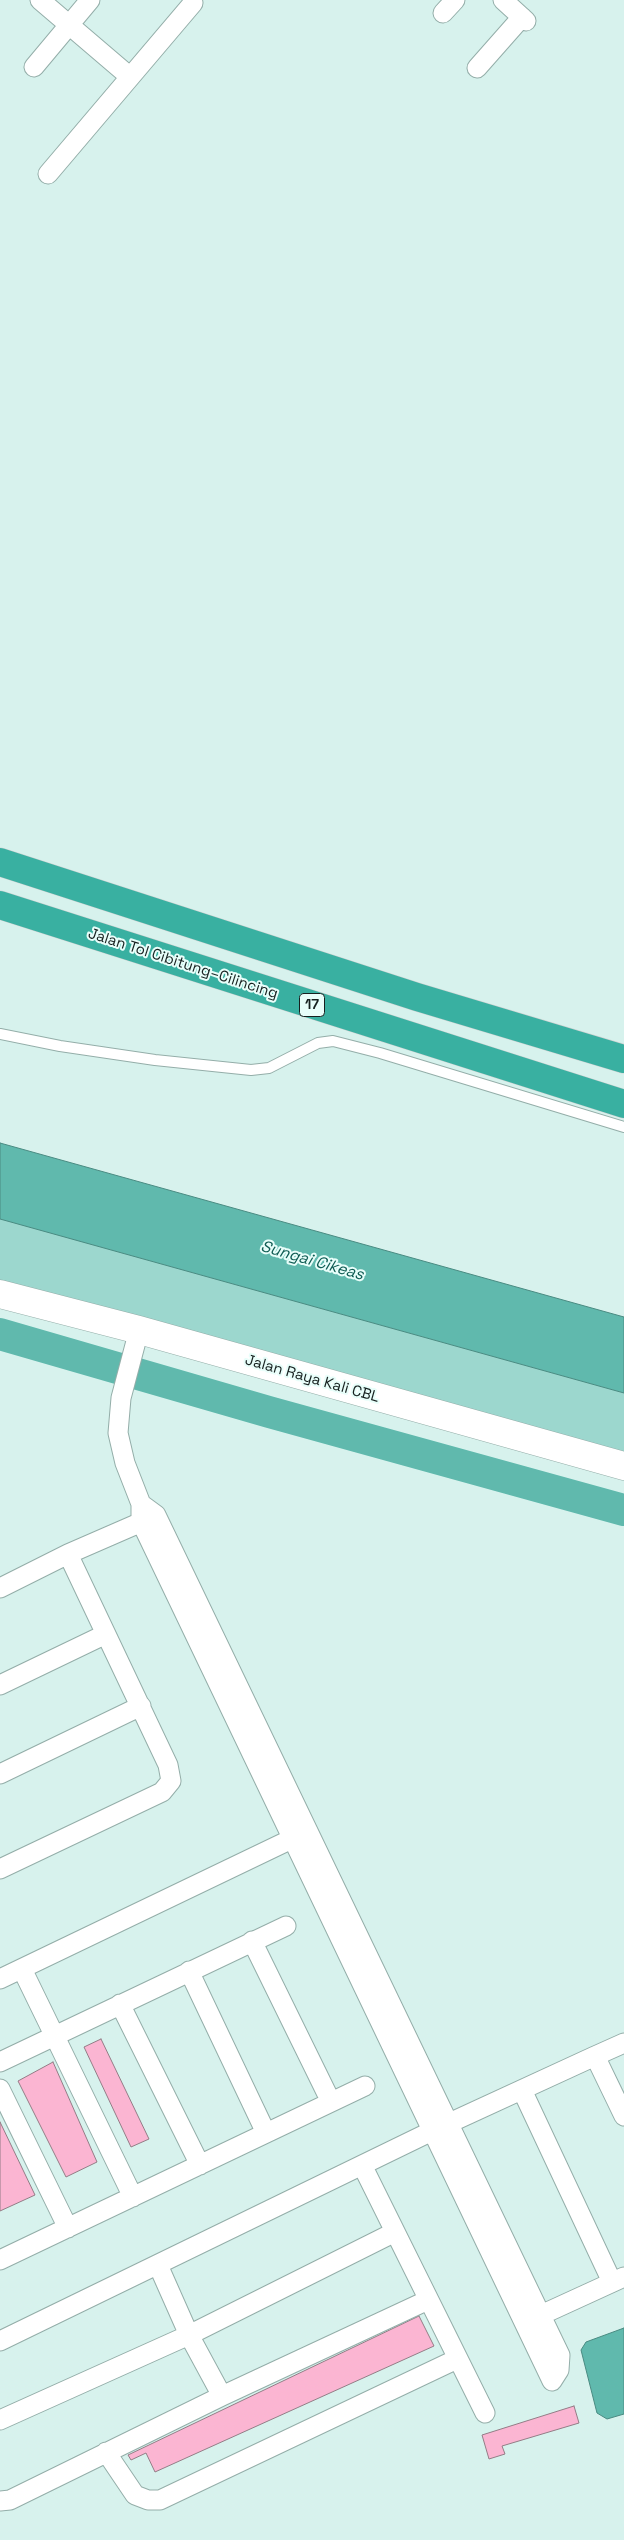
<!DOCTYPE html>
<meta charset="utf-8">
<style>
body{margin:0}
canvas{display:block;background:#d7f2ed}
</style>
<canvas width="624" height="2540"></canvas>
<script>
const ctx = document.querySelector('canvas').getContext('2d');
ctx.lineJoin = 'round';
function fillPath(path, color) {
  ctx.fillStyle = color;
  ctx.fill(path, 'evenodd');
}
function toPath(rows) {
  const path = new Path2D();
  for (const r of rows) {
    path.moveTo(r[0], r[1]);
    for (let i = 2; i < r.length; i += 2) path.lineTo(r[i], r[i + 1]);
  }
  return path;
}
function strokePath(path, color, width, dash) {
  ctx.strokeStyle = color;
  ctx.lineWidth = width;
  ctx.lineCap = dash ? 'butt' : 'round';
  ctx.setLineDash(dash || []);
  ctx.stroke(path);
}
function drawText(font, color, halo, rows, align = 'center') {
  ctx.font = font + ' "Space Grotesk",sans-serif';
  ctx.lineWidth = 4;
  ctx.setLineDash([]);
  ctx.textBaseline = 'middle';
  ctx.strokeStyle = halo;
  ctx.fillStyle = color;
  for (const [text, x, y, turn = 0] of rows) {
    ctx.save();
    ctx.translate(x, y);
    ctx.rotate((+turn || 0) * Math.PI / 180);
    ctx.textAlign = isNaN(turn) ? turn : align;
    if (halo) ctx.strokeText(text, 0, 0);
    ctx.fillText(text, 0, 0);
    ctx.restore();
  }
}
const green = toPath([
 [0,1215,126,1254,624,1393,624,1466,0,1297]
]);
const water = toPath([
 [0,1143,624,1317,624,1393,0,1219,0,1143],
 [624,2328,624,2414,607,2419,597,2413,581,2350,586,2342,624,2328]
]);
const river = toPath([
 [0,1334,269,1412,624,1510]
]);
const building = toPath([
 [101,2039,149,2139,131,2147,84,2047,101,2039],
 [53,2062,97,2162,66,2177,18,2081,53,2062],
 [0,2122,35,2195,0,2211,0,2122],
 [419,2316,434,2346,155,2472,146,2453,131,2460,128,2455,419,2316],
 [574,2406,579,2423,502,2446,505,2454,489,2459,482,2435,574,2406]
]);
const lane = toPath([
 [0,1034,60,1046,155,1060,251,1070,269,1068,318,1043,333,1041,380,1053,624,1127]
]);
const street = toPath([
 [40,0,129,76],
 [503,0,526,21],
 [443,13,455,0],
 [34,67,90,0],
 [477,68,522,17],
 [48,174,193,3],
 [139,1330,121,1398,118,1433,125,1463,141,1504],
 [141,1504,156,1515,560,2355,559,2370,552,2381,141,1522,141,1504],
 [0,1588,68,1554,153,1517],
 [0,1685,106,1634],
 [0,1774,141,1706],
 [0,1869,162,1792,171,1781,168,1765,68,1554],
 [252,1941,331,2102],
 [22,1969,133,2197],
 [189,1971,266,2133],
 [0,1979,302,1834],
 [120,2004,200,2165],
 [595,2056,624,2043],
 [0,2062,286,1926],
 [0,2089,68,2228],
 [522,2090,612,2282],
 [362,2165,485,2413],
 [0,2260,365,2086],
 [158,2265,189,2335,222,2396],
 [541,2315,624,2277],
 [0,2341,432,2131,595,2056,624,2116],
 [0,2420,189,2335,395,2232],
 [106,2452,135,2495,148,2500,160,2500,457,2359],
 [0,2501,10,2500,222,2396,428,2300]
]);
const secondary = toPath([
 [0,1294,139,1330,624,1466]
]);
const highway = toPath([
 [0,862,417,997,624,1059],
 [0,905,624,1104]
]);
const shields = [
 [312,1005,25]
];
const shieldNames = [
 ["17",312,1005]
];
const streetNames = [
 ["Jalan Tol Cibitung–Cilincing",183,964,18],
 ["Jalan Raya Kali CBL",312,1379,16]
];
const waterNames = [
 ["Sungai Cikeas",312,1261,16]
];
fillPath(green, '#9cd7ce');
fillPath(water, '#60b9ad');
strokePath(water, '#4a8b82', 1);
strokePath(river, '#60b9ad', 32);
fillPath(building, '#fbb5d2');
strokePath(building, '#937d86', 1);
strokePath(lane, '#94aea9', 12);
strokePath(street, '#94aea9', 21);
strokePath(secondary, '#94aea9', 29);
strokePath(highway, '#d0d2d2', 29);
strokePath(lane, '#fff', 10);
strokePath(street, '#fff', 19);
strokePath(secondary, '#fff', 28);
strokePath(highway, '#39b0a1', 28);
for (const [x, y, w] of shields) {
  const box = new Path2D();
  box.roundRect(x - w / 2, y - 11.5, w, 23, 4);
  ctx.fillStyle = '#e8fefa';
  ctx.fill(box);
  strokePath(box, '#16201f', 1);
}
drawText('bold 14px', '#16201f', null, shieldNames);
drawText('15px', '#16201f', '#e8fefa', streetNames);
drawText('italic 16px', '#0f5c53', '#e8fefa', waterNames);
</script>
